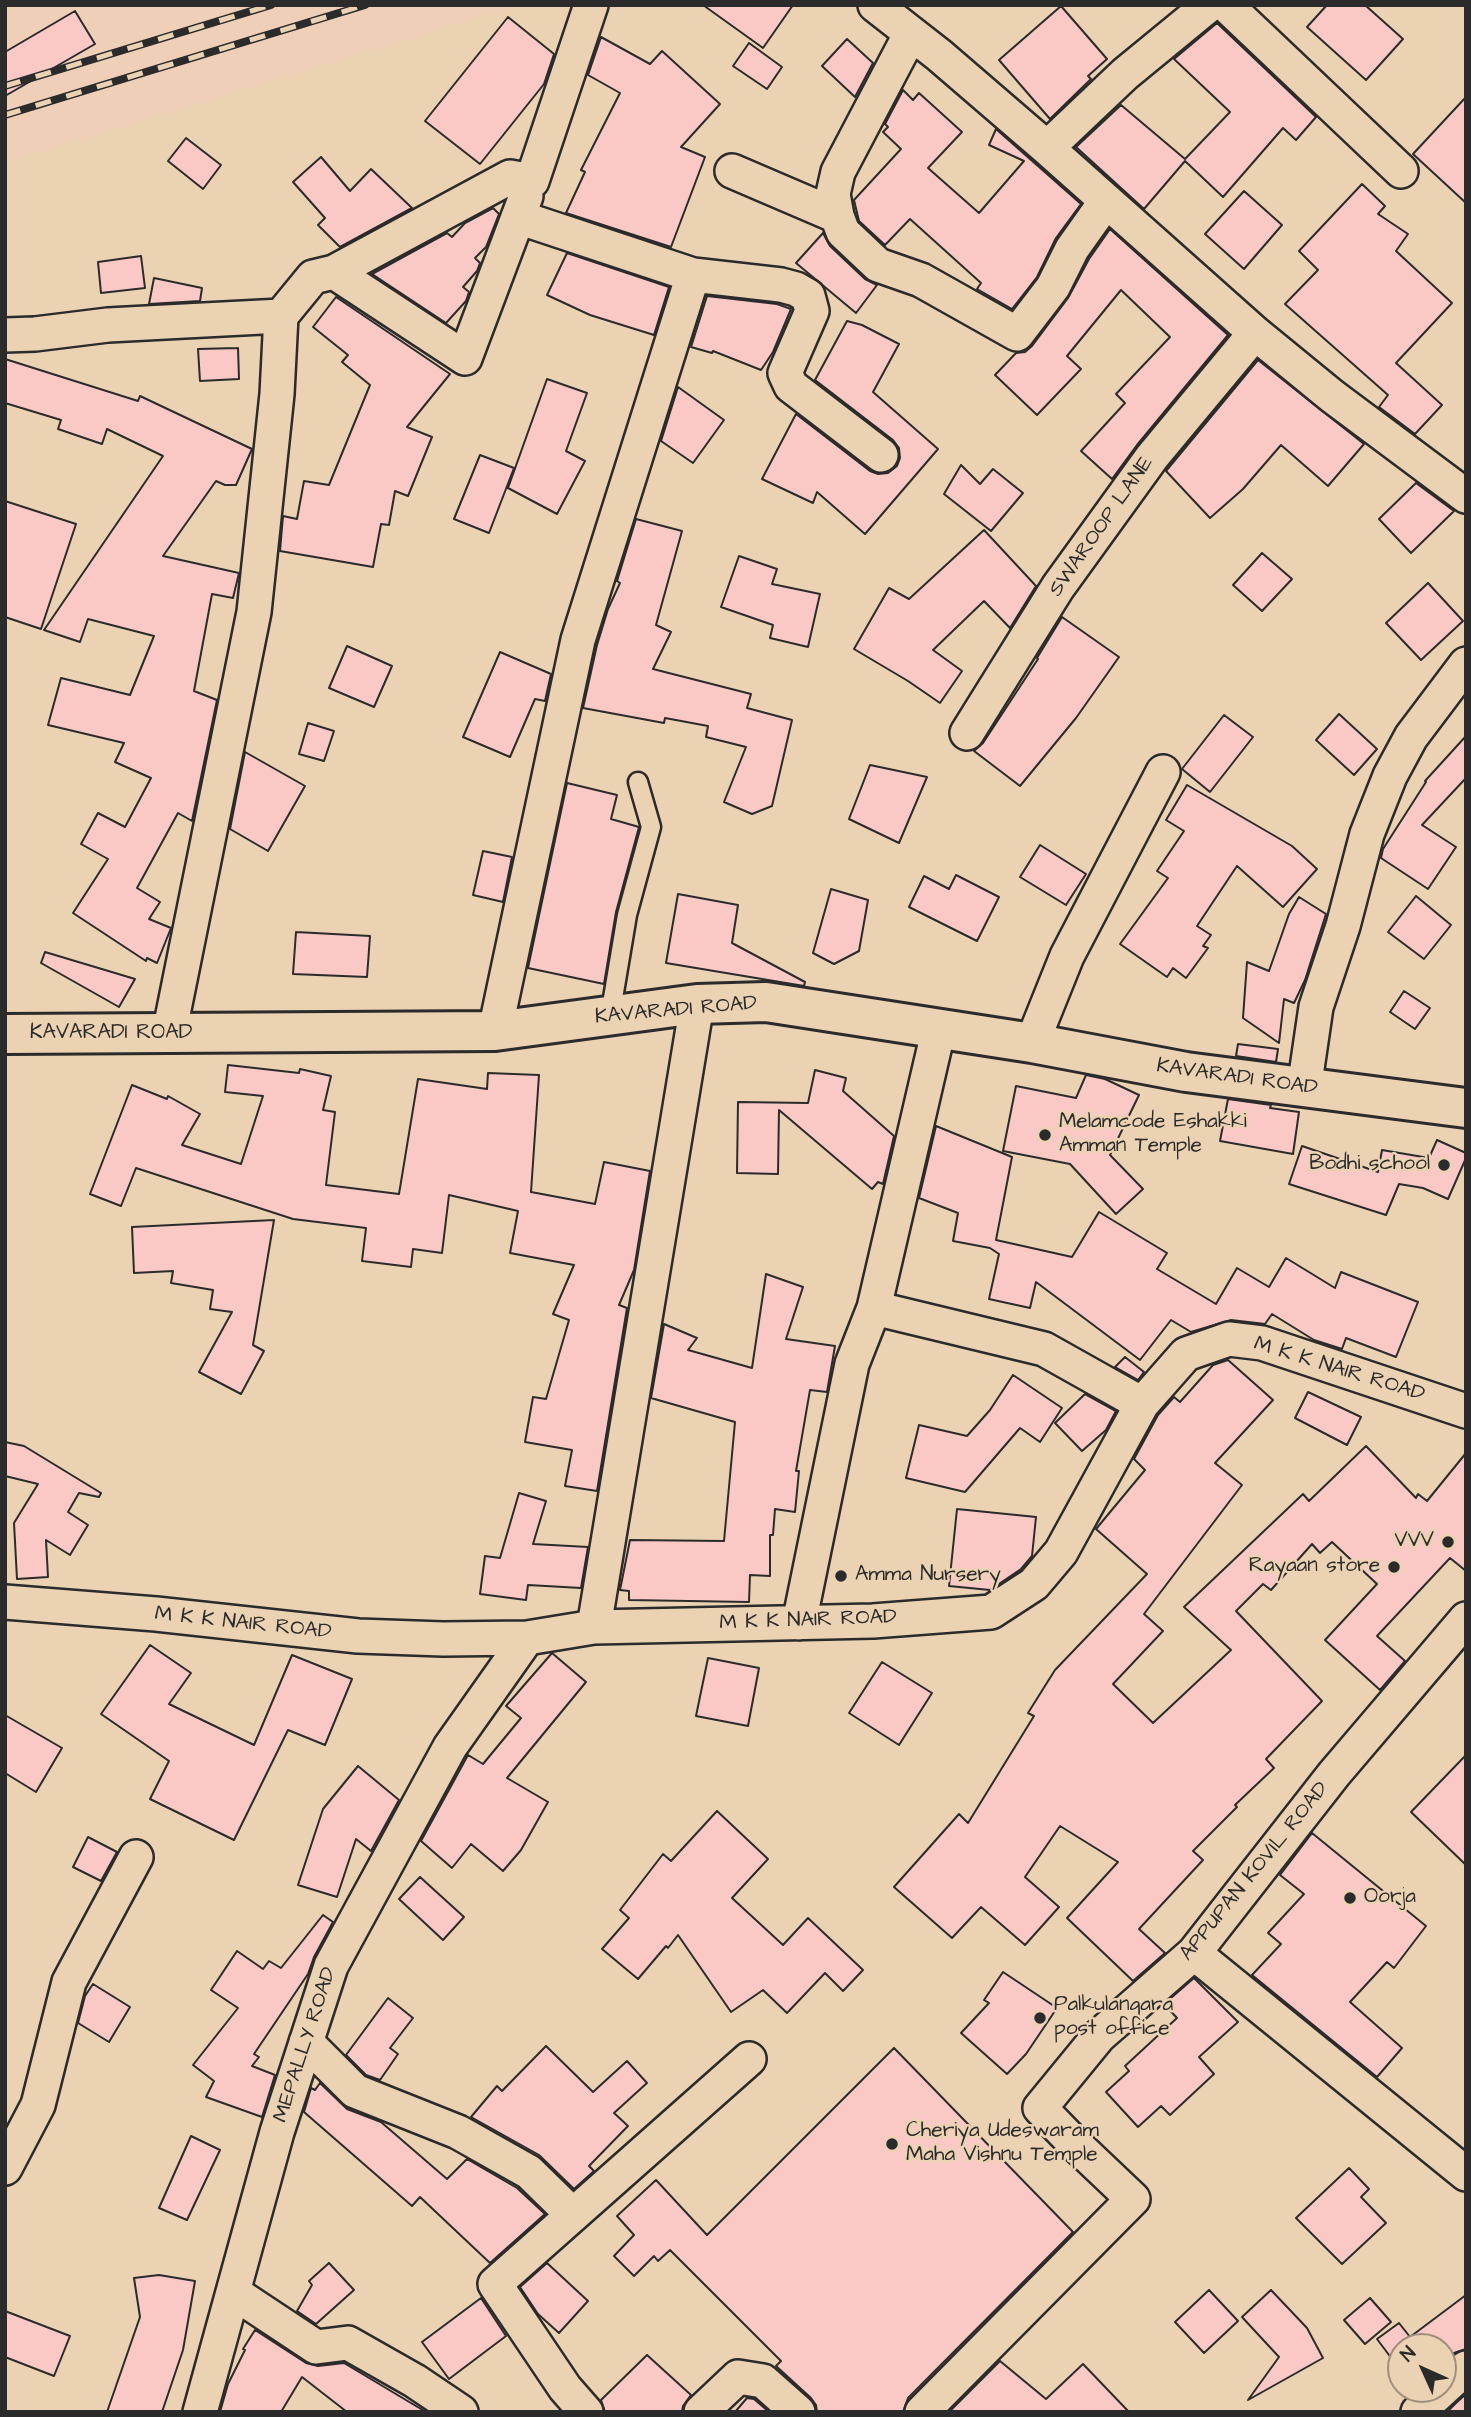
<!DOCTYPE html>
<style>
body{margin:0}
#map{position:relative;width:1471px;height:2417px;overflow:hidden;background:#ebd2b3;font-family:"Architects Daughter",sans-serif}
canvas{display:block}
.frame{position:absolute;inset:0;border:7px solid #2b2b2b;pointer-events:none}
.north{position:absolute;left:1387px;top:2333px;width:70px;height:70px;box-sizing:border-box;background:#ebd2b3;border:2px solid #9e8f7d;border-radius:50%;rotate:315deg;font-size:19px;font-weight:700;line-height:28px;text-align:center;color:#2b2b2b}
.north::after{content:'';display:block;margin:auto;width:24px;height:32px;background:#2b2b2b;clip-path:polygon(50% 0,100% 100%,50% 72%,0 100%)}
</style>
<div id="map">
<canvas width="1471" height="2417"></canvas>
<div class="frame"></div>
<div class="north">N</div>
</div>
<script>
const ctx = document.querySelector('canvas').getContext('2d');
ctx.lineJoin = 'round';
function fillPath(path, color) {
  ctx.fillStyle = color;
  ctx.fill(path, 'evenodd');
}
function toPath(rows) {
  const path = new Path2D();
  for (const r of rows) {
    path.moveTo(r[0], r[1]);
    for (let i = 2; i < r.length; i += 2) path.lineTo(r[i], r[i + 1]);
  }
  return path;
}
function strokePath(path, color, width, dash) {
  ctx.strokeStyle = color;
  ctx.lineWidth = width;
  ctx.lineCap = dash ? 'butt' : 'round';
  ctx.setLineDash(dash || []);
  ctx.stroke(path);
}
function drawText(font, color, halo, rows, align = 'center') {
  ctx.font = font + ' "Architects Daughter",sans-serif';
  ctx.lineWidth = 5;
  ctx.setLineDash([]);
  ctx.textBaseline = 'middle';
  ctx.strokeStyle = halo;
  ctx.fillStyle = color;
  for (const [text, x, y, turn = 0] of rows) {
    ctx.save();
    ctx.translate(x, y);
    ctx.rotate((+turn || 0) * Math.PI / 180);
    ctx.textAlign = isNaN(turn) ? turn : align;
    if (halo) ctx.strokeText(text, 0, 0);
    ctx.fillText(text, 0, 0);
    ctx.restore();
  }
}
const built = toPath([
 [31,5,519,5,5,163,5,12]
]);
const building = toPath([
 [703,5,793,5,763,48,703,5],
 [1327,5,1365,5,1403,39,1366,80,1307,27,1327,5],
 [1061,6,1107,59,1088,76,1091,79,1050,119,999,60,1061,6],
 [75,11,95,44,5,96,5,52,75,11],
 [508,17,554,54,544,84,480,164,425,121,508,17],
 [1217,23,1316,117,1296,140,1283,128,1223,197,1185,161,1144,209,1076,147,1121,105,1185,159,1230,112,1174,59,1217,23],
 [601,37,650,64,662,51,720,104,681,147,705,157,671,247,566,213,585,172,581,170,620,93,588,75,601,37],
 [847,39,873,63,855,97,822,66,847,39],
 [749,43,782,67,767,89,733,66,749,43],
 [903,90,913,100,919,93,962,132,928,168,979,213,1024,161,989,145,996,129,1081,204,1056,238,1037,277,1012,309,977,289,981,283,910,219,885,245,859,221,854,200,901,149,883,132,888,127,885,124,903,90],
 [1466,97,1466,203,1413,154,1466,97],
 [186,138,221,165,203,189,168,161,186,138],
 [321,157,350,191,371,169,412,208,340,247,318,225,325,218,293,182,321,157],
 [1362,184,1385,206,1378,214,1408,234,1396,251,1452,303,1396,363,1442,405,1415,434,1379,407,1388,395,1285,304,1318,270,1299,251,1362,184],
 [1244,191,1282,225,1244,269,1205,234,1244,191],
 [493,208,499,214,486,247,475,258,480,263,477,271,463,287,469,292,466,301,446,323,372,274,447,233,452,237,465,223,493,208],
 [1110,229,1228,335,1137,445,1112,479,1081,451,1125,403,1116,394,1170,337,1121,290,1067,356,1081,369,1037,415,995,375,1016,353,1025,352,1032,346,1068,298,1089,259,1110,229],
 [823,233,830,246,865,279,877,285,856,313,796,263,823,233],
 [567,253,669,287,654,335,590,315,547,295,567,253],
 [141,256,145,288,101,293,98,262,141,256],
 [154,278,202,288,200,301,149,304,154,278],
 [707,296,777,304,791,309,773,352,761,370,713,351,712,353,691,347,707,296],
 [336,297,450,374,407,427,432,437,408,496,395,491,389,525,381,524,373,567,280,551,283,516,297,519,304,481,329,485,370,385,342,362,348,355,313,327,336,297],
 [847,321,862,325,899,344,873,392,938,449,865,534,817,492,813,503,762,479,796,414,870,471,878,474,888,473,897,466,900,458,899,448,893,440,815,380,847,321],
 [238,348,239,379,200,381,198,349,238,348],
 [5,359,138,401,140,396,252,449,236,485,225,485,216,481,163,556,239,573,233,598,212,594,194,691,217,700,192,821,178,813,137,888,160,902,149,919,171,928,157,963,147,958,146,961,73,913,108,859,81,844,98,813,125,827,151,778,115,762,124,743,48,725,61,678,130,695,154,636,88,619,80,642,44,630,163,456,107,429,102,444,58,429,61,420,5,403,5,359],
 [1258,360,1364,444,1328,486,1281,445,1243,489,1210,518,1166,471,1258,360],
 [547,379,587,393,566,451,585,461,557,514,508,488,547,379],
 [678,387,724,420,693,463,661,441,678,387],
 [480,455,514,468,489,533,454,519,480,455],
 [961,465,980,484,993,469,1023,493,991,531,944,494,961,465],
 [1416,483,1454,511,1411,553,1379,519,1416,483],
 [5,501,76,524,41,629,5,617,5,501],
 [636,519,682,531,656,625,671,632,653,669,751,694,747,708,792,720,772,806,752,814,724,802,746,747,706,737,708,726,665,718,664,723,583,708,597,645,608,609,620,583,617,581,636,519],
 [984,530,1036,586,1010,628,984,601,933,650,962,671,940,703,908,681,854,649,889,588,909,599,984,530],
 [1262,553,1292,579,1262,611,1233,585,1262,553],
 [739,556,777,569,772,584,820,594,808,647,770,638,773,625,721,607,739,556],
 [1428,583,1463,621,1421,660,1386,623,1428,583],
 [1062,617,1119,657,1076,718,1020,786,974,751,983,743,1038,659,1037,658,1062,617],
 [347,646,392,666,374,707,329,688,347,646],
 [500,652,551,674,545,701,535,699,510,757,463,737,500,652],
 [1339,714,1377,749,1354,775,1316,740,1339,714],
 [1224,715,1253,737,1210,792,1182,769,1224,715],
 [308,723,334,731,324,761,299,754,308,723],
 [1466,736,1466,778,1422,825,1456,847,1428,889,1381,858,1383,849,1426,782,1425,781,1466,736],
 [245,752,305,786,268,851,230,829,245,752],
 [870,765,927,777,899,843,849,819,870,765],
 [567,783,617,795,611,819,639,827,616,912,604,984,528,968,567,783],
 [1187,785,1292,846,1317,869,1283,907,1237,866,1197,926,1211,935,1203,946,1208,948,1186,978,1173,968,1167,977,1120,944,1168,878,1157,871,1184,831,1166,820,1187,785],
 [1040,845,1086,874,1066,905,1020,877,1040,845],
 [483,851,512,857,503,902,473,895,483,851],
 [956,875,999,897,977,941,909,907,924,876,949,889,956,875],
 [831,889,868,900,859,951,834,964,813,953,831,889],
 [678,894,738,905,732,943,805,982,804,986,666,963,678,894],
 [1416,896,1451,925,1424,959,1388,932,1416,896],
 [1299,897,1326,914,1305,980,1294,1003,1284,999,1279,1043,1243,1018,1247,962,1269,971,1289,914,1299,897],
 [296,932,370,936,367,977,293,974,296,932],
 [45,952,135,979,119,1007,41,963,45,952],
 [1404,991,1430,1008,1415,1029,1390,1012,1404,991],
 [1238,1044,1278,1049,1276,1062,1236,1056,1238,1044],
 [228,1065,299,1073,300,1069,331,1076,323,1110,335,1112,326,1185,399,1194,418,1079,487,1089,488,1073,539,1075,531,1192,595,1204,604,1162,650,1171,634,1270,619,1305,627,1308,597,1491,565,1486,572,1450,525,1442,533,1397,546,1399,569,1320,553,1314,574,1265,510,1253,518,1211,449,1195,442,1253,413,1249,411,1267,362,1261,366,1228,293,1219,136,1168,121,1206,90,1194,132,1085,167,1099,168,1096,200,1114,182,1145,241,1164,263,1096,225,1092,228,1065],
 [815,1070,846,1078,843,1091,894,1136,883,1184,878,1182,872,1189,779,1110,778,1174,737,1173,738,1102,808,1103,815,1070],
 [1086,1075,1105,1079,1139,1095,1110,1155,1143,1189,1116,1214,1070,1164,1003,1151,1016,1086,1076,1098,1086,1075],
 [1228,1099,1271,1105,1270,1108,1299,1112,1293,1154,1220,1141,1228,1099],
 [936,1126,1012,1157,996,1240,1072,1257,1099,1212,1167,1253,1157,1269,1216,1304,1237,1268,1269,1287,1286,1258,1335,1288,1341,1272,1418,1302,1396,1357,1346,1338,1342,1349,1314,1340,1272,1314,1265,1324,1231,1320,1191,1332,1171,1320,1140,1360,1036,1282,1030,1308,989,1299,999,1254,990,1248,953,1241,958,1213,919,1198,936,1126],
 [1437,1140,1466,1153,1466,1158,1448,1199,1423,1188,1399,1184,1386,1215,1289,1184,1302,1146,1378,1172,1382,1150,1429,1158,1437,1140],
 [274,1220,253,1345,264,1351,241,1394,199,1372,232,1312,210,1309,213,1290,171,1283,173,1271,134,1273,132,1227,274,1220],
 [766,1274,803,1287,786,1339,835,1346,827,1392,810,1390,796,1471,799,1471,795,1512,775,1509,773,1535,770,1535,770,1576,750,1575,749,1602,629,1600,629,1591,620,1590,630,1540,724,1541,735,1422,651,1398,664,1324,697,1338,688,1350,752,1368,766,1274],
 [1125,1357,1144,1372,1138,1380,1115,1367,1125,1357],
 [1228,1360,1273,1400,1215,1463,1242,1485,1144,1614,1163,1631,1113,1684,1153,1723,1231,1650,1184,1607,1303,1494,1309,1501,1366,1446,1416,1498,1418,1494,1427,1501,1466,1453,1466,1571,1450,1558,1377,1636,1405,1661,1380,1690,1325,1640,1377,1584,1332,1542,1320,1553,1312,1544,1271,1590,1263,1584,1236,1611,1322,1701,1266,1759,1274,1768,1235,1805,1237,1807,1193,1851,1203,1860,1139,1929,1165,1953,1133,1981,1067,1918,1118,1862,1060,1826,1025,1877,1059,1907,1025,1945,981,1907,952,1938,894,1887,959,1814,968,1823,1034,1716,1028,1713,1055,1670,1147,1574,1096,1529,1145,1470,1134,1459,1158,1415,1174,1397,1180,1402,1213,1365,1228,1360],
 [1013,1375,1062,1408,1040,1442,1020,1428,965,1492,906,1478,919,1425,967,1436,990,1410,1013,1375],
 [1308,1392,1361,1417,1347,1445,1295,1418,1308,1392],
 [1085,1394,1116,1411,1106,1430,1082,1451,1055,1423,1085,1394],
 [5,1442,24,1446,101,1493,99,1497,79,1493,68,1512,88,1525,70,1555,46,1540,48,1577,17,1579,14,1523,38,1484,5,1476,5,1442],
 [519,1493,546,1501,533,1544,588,1547,581,1588,528,1585,526,1600,480,1594,485,1556,500,1558,519,1493],
 [957,1509,1036,1517,1032,1556,1021,1569,990,1590,949,1586,957,1509],
 [150,1645,191,1673,169,1704,254,1745,292,1655,352,1679,325,1745,288,1730,234,1840,150,1799,169,1761,101,1714,150,1645],
 [552,1653,586,1682,507,1778,548,1802,521,1850,503,1871,471,1844,452,1868,421,1841,468,1755,483,1764,521,1718,506,1706,552,1653],
 [708,1658,759,1668,748,1726,696,1716,708,1658],
 [882,1662,932,1693,899,1745,849,1713,882,1662],
 [5,1715,62,1748,36,1792,5,1773,5,1715],
 [1466,1755,1466,1865,1411,1812,1466,1755],
 [358,1766,399,1800,371,1851,356,1839,337,1897,298,1885,323,1809,358,1766],
 [717,1811,768,1859,732,1898,783,1945,808,1918,863,1970,843,1991,825,1973,787,2013,763,1990,731,2012,678,1935,668,1948,666,1946,638,1979,602,1949,629,1918,620,1910,663,1854,671,1861,717,1811],
 [1312,1833,1426,1926,1394,1968,1387,1962,1350,2002,1402,2048,1377,2077,1252,1975,1281,1944,1268,1933,1304,1894,1280,1875,1312,1833],
 [88,1837,117,1852,101,1881,73,1867,88,1837],
 [420,1877,464,1917,443,1940,399,1899,420,1877],
 [323,1915,333,1922,314,1957,308,1974,254,2054,259,2057,252,2066,275,2075,262,2117,206,2097,214,2081,193,2065,238,2008,211,1990,237,1951,263,1969,269,1961,281,1968,323,1915],
 [1003,1972,1057,2008,1026,2054,1007,2074,961,2033,989,2003,984,2000,1003,1972],
 [1194,1978,1238,2022,1199,2057,1214,2074,1170,2115,1161,2106,1138,2127,1106,2092,1129,2071,1125,2066,1177,2018,1164,2004,1194,1978],
 [93,1984,130,2007,109,2042,78,2023,85,1996,93,1984],
 [388,1998,413,2018,390,2048,398,2054,380,2080,366,2075,346,2055,388,1998],
 [546,2046,593,2092,627,2061,647,2083,614,2113,628,2126,589,2166,594,2171,574,2189,539,2155,471,2117,497,2086,502,2091,546,2046],
 [894,2048,1073,2232,908,2398,903,2412,817,2412,816,2405,811,2398,776,2366,781,2361,670,2250,658,2261,654,2256,634,2276,614,2256,634,2235,617,2216,656,2180,707,2235,894,2048],
 [320,2083,347,2109,381,2122,447,2179,467,2159,517,2188,545,2214,490,2263,420,2197,412,2206,304,2112,311,2088,315,2090,320,2083],
 [191,2136,220,2150,187,2220,159,2208,191,2136],
 [1349,2168,1369,2189,1361,2197,1386,2223,1342,2264,1296,2218,1349,2168],
 [329,2263,354,2290,316,2324,297,2311,312,2285,309,2281,329,2263],
 [547,2263,588,2301,559,2333,538,2314,520,2287,547,2263],
 [159,2275,195,2281,183,2350,162,2412,107,2412,140,2317,134,2278,159,2275],
 [1209,2290,1238,2321,1204,2353,1175,2322,1209,2290],
 [1271,2290,1307,2328,1323,2358,1248,2400,1279,2357,1242,2317,1271,2290],
 [1466,2295,1466,2349,1454,2353,1443,2363,1443,2347,1401,2347,1401,2371,1377,2339,1399,2323,1410,2337,1466,2295],
 [481,2298,506,2336,449,2379,422,2342,481,2298],
 [1370,2298,1391,2322,1365,2344,1344,2320,1370,2298],
 [5,2311,70,2336,54,2376,5,2357,5,2311],
 [255,2330,306,2363,318,2366,344,2363,426,2412,347,2412,302,2377,281,2412,220,2412,228,2384,245,2350,243,2349,255,2330],
 [647,2355,691,2395,683,2406,682,2412,605,2412,601,2400,647,2355],
 [1000,2361,1046,2399,1083,2364,1129,2412,949,2412,1000,2361],
 [1466,2394,1466,2412,1447,2412,1456,2403,1466,2394],
 [747,2398,754,2399,769,2412,735,2412,747,2398]
]);
const service = toPath([
 [610,1016,627,915,651,827,638,782]
]);
const minor = toPath([
 [875,5,939,55,1047,148,1255,333,1332,396,1466,496],
 [1226,5,1401,171],
 [911,33,838,172,833,194,837,216,843,232,878,265,921,280,1017,334,1053,287,1072,249,1106,201],
 [1047,148,1125,74,1209,5],
 [732,171,837,216],
 [518,217,693,275,781,285,796,289,808,296,812,311,785,373,791,386,881,455],
 [334,272,465,358,526,196],
 [5,335,35,334,108,325,281,316],
 [967,733,1058,587,1152,457,1255,333],
 [495,1031,578,640,693,275],
 [169,1034,254,612,277,394,281,316,313,277,334,272,510,177,532,181,591,5],
 [1032,1043,1067,956,1163,772],
 [1304,1089,1316,1007,1343,926,1367,834,1390,776,1411,737,1466,664],
 [874,1308,1044,1349,1142,1404],
 [5,1602,156,1614,358,1636,443,1639,527,1638,594,1627,873,1621,991,1612,1034,1584,1061,1552,1142,1404,1186,1354,1229,1339,1262,1343,1466,1411],
 [799,1623,852,1364,874,1308,939,1028],
 [594,1627,697,1004],
 [1194,1953,1466,2174],
 [306,2042,355,2091,458,2132,529,2172,573,2215],
 [5,2168,38,2105,69,1982,136,1857],
 [233,2292,316,2347,348,2343,415,2381,461,2412],
 [1443,2389,1466,2368],
 [200,2412,277,2132,331,1966,450,1747,527,1638],
 [586,2412,565,2388,495,2284,749,2059],
 [701,2412,738,2377,763,2381,798,2412],
 [922,2412,1133,2199,1074,2143,1040,2108,1099,2036,1194,1953,1334,1774,1466,1619],
 [1418,2412,1443,2389]
]);
const secondary = toPath([
 [5,1034,495,1031,697,1004,766,1002,1032,1043,1186,1072,1466,1108]
]);
const rail = toPath([
 [5,86,271,5],
 [5,115,365,5]
]);
const markers = [
 [1045,1135,7,"#2b2b2b"],
 [1444,1165,7,"#2b2b2b"],
 [1448,1542,7,"#2b2b2b"],
 [1394,1567,7,"#2b2b2b"],
 [841,1576,7,"#2b2b2b"],
 [1350,1898,7,"#2b2b2b"],
 [1040,2018,7,"#2b2b2b"],
 [892,2144,7,"#2b2b2b"]
];
const streetNames = [
 ["SWAROOP LANE",1102,527,-55],
 ["KAVARADI ROAD",676,1011,-5],
 ["KAVARADI ROAD",111,1034],
 ["KAVARADI ROAD",1237,1078,8],
 ["M K K NAIR ROAD",1339,1370,17],
 ["M K K NAIR ROAD",808,1621,-2],
 ["M K K NAIR ROAD",243,1624,6],
 ["APPUPAN KOVIL ROAD",1255,1872,-51],
 ["MEPALLY ROAD",306,2045,-72]
];
const poiNames = [
 ["Melamcode Eshakki",1059,1123],
 ["Amman Temple",1059,1147],
 ["Bodhi school",1430,1165,"right"],
 ["VVV",1434,1542,"right"],
 ["Rayaan store",1380,1567,"right"],
 ["Amma Nursery",855,1576],
 ["Oorja",1364,1898],
 ["Palkulangara",1054,2006],
 ["post office",1054,2030],
 ["Cheriya Udeswaram",906,2132],
 ["Maha Vishnu Temple",906,2156]
];
fillPath(built, '#f0cfb9');
fillPath(building, '#fac9c6');
strokePath(building, '#2b2b2b', 2);
strokePath(service, '#2b2b2b', 23);
strokePath(minor, '#2b2b2b', 38);
strokePath(secondary, '#2b2b2b', 44);
strokePath(service, '#ebd2b3', 18);
strokePath(minor, '#ebd2b3', 33);
strokePath(secondary, '#ebd2b3', 38);
strokePath(rail, '#2b2b2b', 8);
strokePath(rail, '#ebd2b3', 5, [16]);
for (const [x, y, r, color] of markers) {
  const dot = new Path2D();
  dot.arc(x, y, r, 0, 2 * Math.PI);
  ctx.fillStyle = color;
  ctx.fill(dot);
  strokePath(dot, '#ebd2b3', 2.5);
}
drawText('21px', '#2b2b2b', '#ebd2b3', streetNames);
drawText('21px', '#2b2b2b', '#ebd2b3', poiNames, 'left');
</script>
